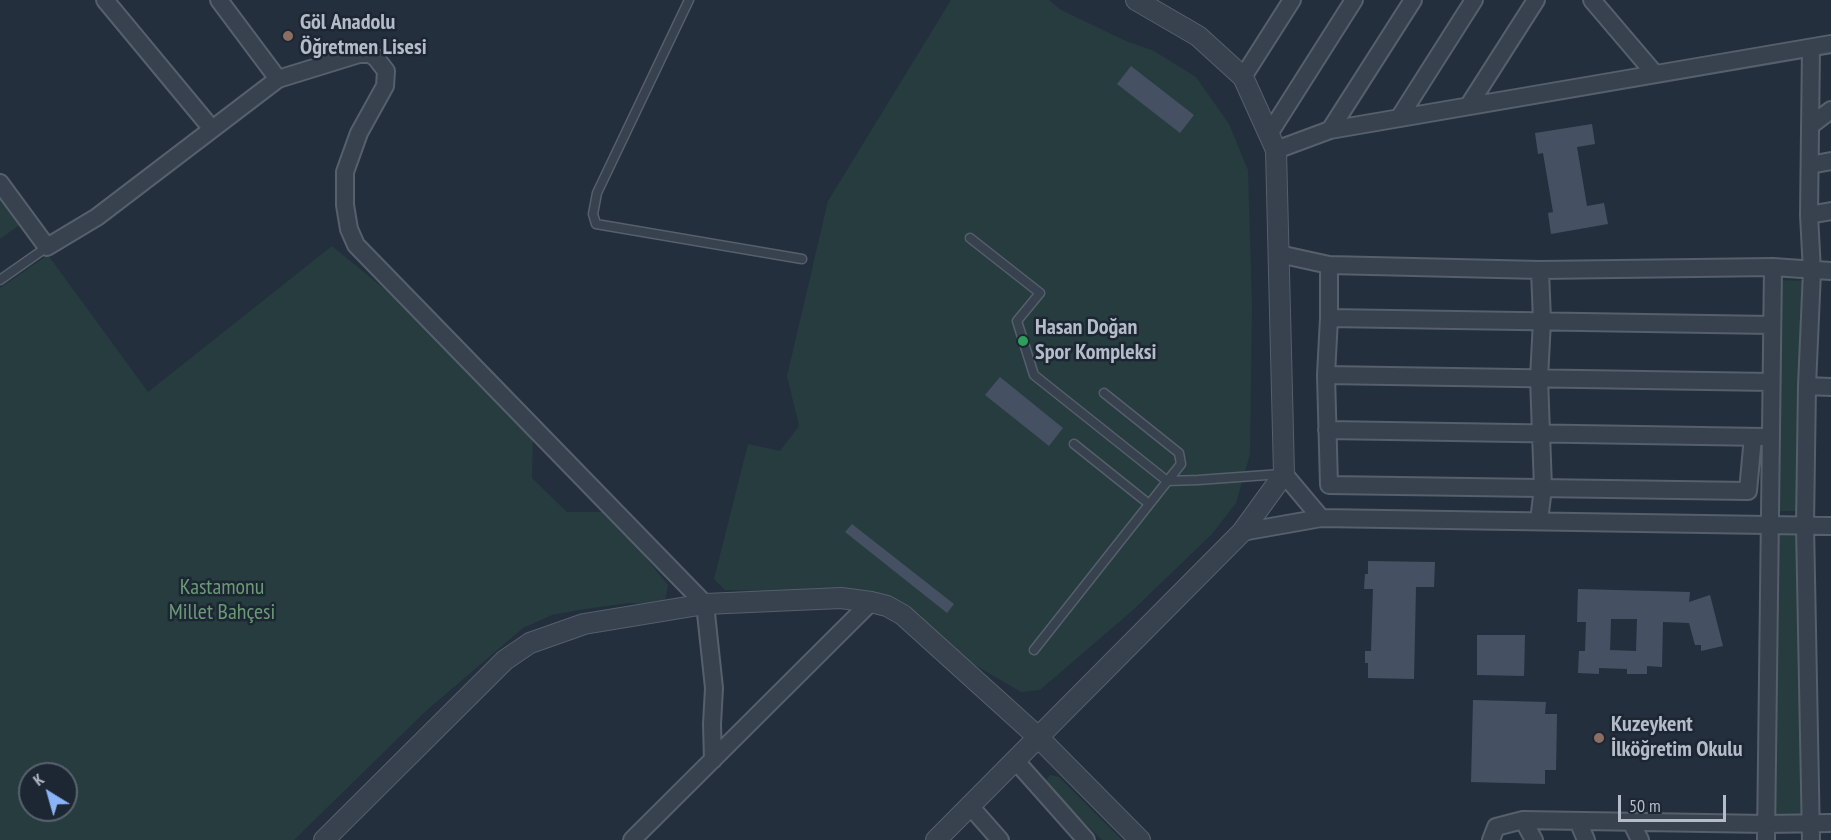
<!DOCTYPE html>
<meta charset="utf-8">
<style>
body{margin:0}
#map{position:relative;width:1831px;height:840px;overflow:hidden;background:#242f3e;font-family:"PT Sans Narrow",sans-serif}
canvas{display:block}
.north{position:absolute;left:18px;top:762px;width:60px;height:60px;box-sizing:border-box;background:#1d2633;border:2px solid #59626f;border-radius:50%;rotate:323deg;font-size:16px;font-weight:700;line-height:24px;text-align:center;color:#b4bcc9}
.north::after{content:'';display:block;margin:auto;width:21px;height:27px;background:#8ab4f8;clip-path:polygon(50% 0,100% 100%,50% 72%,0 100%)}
.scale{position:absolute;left:1618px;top:795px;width:108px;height:27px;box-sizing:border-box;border:3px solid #b4bcc9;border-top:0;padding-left:8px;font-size:18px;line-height:21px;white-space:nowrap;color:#b4bcc9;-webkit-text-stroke:4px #1d2633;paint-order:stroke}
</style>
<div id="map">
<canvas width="1831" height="840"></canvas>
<div class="north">K</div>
<div class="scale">50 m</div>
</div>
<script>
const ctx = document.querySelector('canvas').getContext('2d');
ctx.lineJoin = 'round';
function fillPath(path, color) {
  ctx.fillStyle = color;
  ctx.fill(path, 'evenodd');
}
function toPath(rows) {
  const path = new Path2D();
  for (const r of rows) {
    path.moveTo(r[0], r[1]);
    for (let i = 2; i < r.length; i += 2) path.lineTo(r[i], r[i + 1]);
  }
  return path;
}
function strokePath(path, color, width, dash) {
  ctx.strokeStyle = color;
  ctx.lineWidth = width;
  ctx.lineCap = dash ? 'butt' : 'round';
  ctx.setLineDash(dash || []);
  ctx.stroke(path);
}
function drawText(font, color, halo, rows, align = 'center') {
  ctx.font = font + ' "PT Sans Narrow",sans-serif';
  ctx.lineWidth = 5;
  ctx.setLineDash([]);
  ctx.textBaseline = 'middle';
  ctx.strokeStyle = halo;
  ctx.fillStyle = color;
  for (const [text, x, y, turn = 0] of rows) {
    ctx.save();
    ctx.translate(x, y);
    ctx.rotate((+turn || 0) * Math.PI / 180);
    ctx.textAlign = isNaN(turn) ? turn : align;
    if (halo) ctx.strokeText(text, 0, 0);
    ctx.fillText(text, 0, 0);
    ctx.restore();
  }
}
const green = toPath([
 [951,0,1049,0,1061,10,1126,41,1154,51,1196,77,1229,124,1248,170,1252,305,1250,454,1236,503,1212,534,1133,610,1040,690,1021,692,852,593,725,590,714,579,748,444,780,451,799,426,787,376,828,201],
 [0,195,21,224,0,239],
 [332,246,420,318,533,430,532,478,567,512,609,512,668,585,664,605,629,603,585,609,552,615,523,628,427,710,294,840,0,840,0,288,48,255,148,392],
 [30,774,66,774,66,810,30,810],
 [1778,280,1809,281,1806,511,1774,511],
 [1764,533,1797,533,1802,815,1759,815],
 [1050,775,1059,777,1122,840,1102,840,1048,787,1047,779]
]);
const building = toPath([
 [1131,66,1194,115,1180,133,1117,84],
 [1592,124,1595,144,1577,147,1587,206,1604,203,1608,224,1551,234,1548,213,1553,212,1543,153,1538,154,1535,133],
 [1000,377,1063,428,1049,446,985,395],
 [852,524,954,604,947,613,845,532],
 [1368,561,1435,562,1434,587,1416,587,1414,679,1368,678,1368,663,1365,663,1365,651,1371,651,1373,589,1364,589,1365,574,1368,574],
 [1578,589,1690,592,1689,602,1710,595,1723,646,1701,651,1701,645,1695,645,1689,623,1663,622,1662,667,1647,666,1647,674,1627,674,1627,669,1599,668,1599,674,1578,673,1579,651,1585,651,1586,622,1577,622],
 [1611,619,1637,619,1636,651,1610,650],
 [1477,635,1525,635,1524,676,1477,675],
 [1473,700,1546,702,1545,714,1557,714,1556,770,1545,770,1545,784,1471,782]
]);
const service = toPath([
 [689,0,597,193,593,214,596,224,802,259],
 [970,238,1040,293,1017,321,1034,375,1167,481,1198,480,1281,474],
 [0,280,47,247],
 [1074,444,1149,504],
 [1034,650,1181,464,1179,453,1104,393]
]);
const minor = toPath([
 [105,0,212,129],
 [219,0,278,79],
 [1592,0,1655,74],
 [1243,77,1292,0],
 [1469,105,1536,0],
 [1399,118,1474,0],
 [1810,126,1831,110],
 [1330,130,1413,0],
 [1269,134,1354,0],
 [1276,150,1330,130,1831,44],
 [1810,165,1831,161],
 [0,183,47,247,97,217,278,79,359,54,370,54,376,58,386,71,385,86,359,133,345,172,345,205,349,229,356,245,705,604,714,688,712,724,713,760],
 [1809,215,1831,211],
 [1279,254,1329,265,1540,270,1773,267,1831,271],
 [1329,265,1329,318,1326,375,1329,485,1748,491,1753,437],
 [1329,318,1772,325],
 [1326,375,1771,382],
 [1807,386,1831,387],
 [1327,430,1764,437],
 [1284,474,1321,518],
 [1539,521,1543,488,1539,378,1542,321,1540,270],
 [1242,532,1321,518,1831,526],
 [1015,760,1086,840],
 [970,806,1000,840],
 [1523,820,1534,840],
 [1578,821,1586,840],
 [1631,822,1640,840],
 [632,840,871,602],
 [1491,840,1496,827,1523,820,1766,824,1831,823],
 [1766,840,1773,267],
 [1811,840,1805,525,1807,386,1812,271,1809,215,1811,48]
]);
const tertiary = toPath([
 [324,840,505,660,530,643,584,624,705,604,841,598,871,602,887,606,903,615,1038,737,1140,840],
 [936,840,1242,532,1284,474,1276,150,1243,77,1198,36,1136,0]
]);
const markers = [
 [288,36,6,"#8d6e63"],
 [1023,341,6,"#2e9e5b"],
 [1599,738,6,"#8d6e63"]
];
const poiNames = [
 ["Göl Anadolu",300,23],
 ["Öğretmen Lisesi",300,48],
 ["Hasan Doğan",1035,328],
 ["Spor Kompleksi",1035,353],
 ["Kuzeykent",1611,725],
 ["İlköğretim Okulu",1611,750]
];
const parkNames = [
 ["Kastamonu",222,588],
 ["Millet Bahçesi",222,613]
];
fillPath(green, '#263c3f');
fillPath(building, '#455162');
strokePath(service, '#565f6c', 11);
strokePath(minor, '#565f6c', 20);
strokePath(tertiary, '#565f6c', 22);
strokePath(service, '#38414e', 8);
strokePath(minor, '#38414e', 16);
strokePath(tertiary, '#38414e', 20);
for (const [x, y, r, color] of markers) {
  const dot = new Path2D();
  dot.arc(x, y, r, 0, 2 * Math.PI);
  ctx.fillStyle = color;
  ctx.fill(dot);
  strokePath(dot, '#1d2633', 2);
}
drawText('bold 22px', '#b4bcc9', '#1d2633', poiNames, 'left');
drawText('22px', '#6b9a76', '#1d2633', parkNames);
</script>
